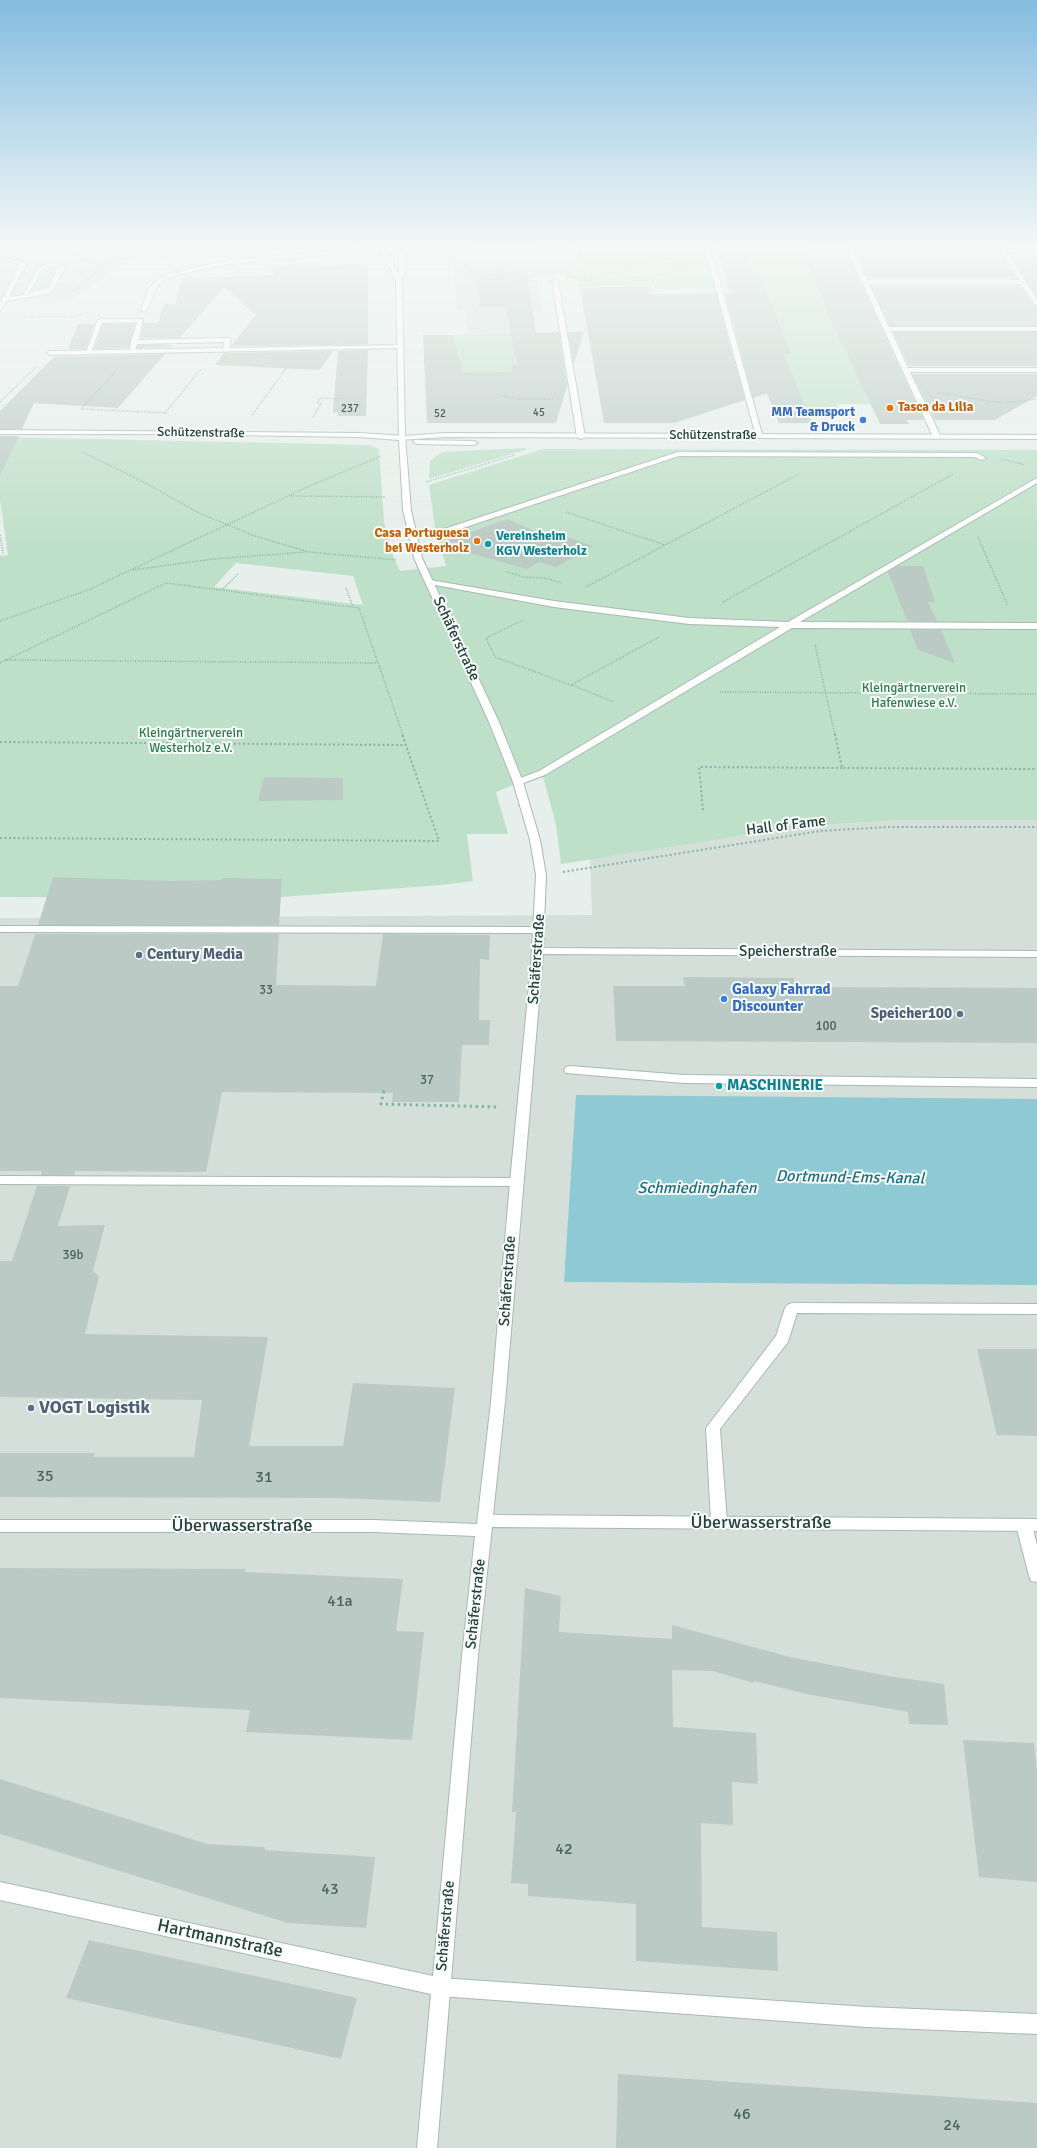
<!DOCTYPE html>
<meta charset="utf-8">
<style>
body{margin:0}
canvas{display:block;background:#e6efeb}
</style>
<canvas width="1037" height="2148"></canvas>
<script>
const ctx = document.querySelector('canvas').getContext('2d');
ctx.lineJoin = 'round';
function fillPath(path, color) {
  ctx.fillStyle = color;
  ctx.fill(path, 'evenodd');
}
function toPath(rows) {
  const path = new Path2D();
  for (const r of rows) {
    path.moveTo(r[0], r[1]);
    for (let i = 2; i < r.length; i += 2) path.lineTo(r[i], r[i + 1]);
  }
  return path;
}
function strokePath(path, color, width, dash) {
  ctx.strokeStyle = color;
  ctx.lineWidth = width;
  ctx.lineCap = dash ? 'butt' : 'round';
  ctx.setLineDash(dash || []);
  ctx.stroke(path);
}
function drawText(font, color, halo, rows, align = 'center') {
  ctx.font = font + ' Signika,sans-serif';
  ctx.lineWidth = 4;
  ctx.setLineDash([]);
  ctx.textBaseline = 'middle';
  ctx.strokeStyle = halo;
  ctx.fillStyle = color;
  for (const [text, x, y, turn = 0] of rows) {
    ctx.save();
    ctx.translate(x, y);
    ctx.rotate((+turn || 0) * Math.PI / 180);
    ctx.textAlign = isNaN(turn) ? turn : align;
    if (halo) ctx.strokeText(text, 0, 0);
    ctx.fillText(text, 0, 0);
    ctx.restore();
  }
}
const built = toPath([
 [0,245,354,245,354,247,209,259,127,261,72,299,0,298],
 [563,245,569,247,576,275,541,275,527,279,528,286,538,287,542,311,530,312,531,333,468,335,465,311,458,311,452,252],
 [905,820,1037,820,1037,2148,0,2148,0,918,592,915,590,859,765,832,819,825]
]);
const green = toPath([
 [577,245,705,245,719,289,655,289,654,285,580,287,579,279,566,279,565,275,576,275],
 [742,245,806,245,811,258,808,258,809,260,872,404,837,404,840,413,795,413,798,401,770,401,760,376,784,354,761,278,752,277],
 [49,267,59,268,47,289,35,291,33,289,45,268],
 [516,333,519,358,515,358,516,363,519,363,517,374,458,389,458,354,455,352,455,335],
 [0,437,369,445,379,449,384,522,393,556,400,571,446,566,435,528,429,485,543,449,1037,450,1037,820,905,820,819,825,765,832,561,864,556,825,542,773,496,792,508,834,467,834,473,881,442,885,268,898,0,897,0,556,8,555,0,500],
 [236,563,353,576,363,605,214,587],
 [526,448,525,450,429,479,430,461,442,452]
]);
const water = toPath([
 [576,1095,1037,1099,1037,1285,564,1282]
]);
const building = toPath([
 [718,245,742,245,755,277,761,278,791,354,784,354,812,423,779,423,767,393,753,398,725,293,730,293,717,249,719,249],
 [808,251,846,251,924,420,907,420,909,424,880,424,831,320,806,260,809,260,808,258,811,258],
 [856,251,999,252,1016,278,868,278],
 [1009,252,1037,252,1037,297],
 [308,263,310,266,368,264,368,344,339,345,339,342,337,345,231,346,256,315,224,287,180,338,141,338,144,323,158,323,164,304,175,304,182,278,274,275,268,267],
 [503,269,528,276,536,333,559,332,567,386,556,423,427,423,423,335,453,335,463,373,512,372,512,365,517,365,506,307,479,307,477,277],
 [652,286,650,294,716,293,745,400,674,423,604,423,580,288],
 [871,286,1020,286,1037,308,1037,326,890,326],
 [78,324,94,324,86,349,68,349],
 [103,324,135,324,129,348,94,349],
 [568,332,584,332,574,364],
 [893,332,1037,332,1037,366,909,366],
 [138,345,173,345,171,347,137,348],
 [368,350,366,416,338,416,338,412,333,413,338,351],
 [333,351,320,370,215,365,224,353],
 [165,354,118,408,34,403,22,429,0,429,0,411,54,357],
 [912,374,1037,374,1037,396,995,420,935,420],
 [0,436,19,436,0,475],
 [507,519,553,539,561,535,593,546,556,567,539,562,527,569,459,550,465,545,447,541],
 [898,566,923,566,935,602,928,602,937,621,907,621,888,572],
 [910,630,941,630,955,663,918,650],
 [264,777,343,778,343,800,258,801],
 [53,877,172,881,222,880,223,878,282,879,279,925,38,925],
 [35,934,279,934,276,985,376,986,383,934,490,935,489,960,480,959,479,1020,490,1020,489,1045,462,1045,459,1102,392,1102,393,1093,222,1092,206,1172,75,1171,74,1175,41,1175,42,1171,0,1171,0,986,18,986],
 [683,977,794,978,795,987,1037,988,1037,1043,616,1041,613,986,685,986],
 [37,1186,70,1186,58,1226,105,1225,93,1271,99,1276,85,1334,268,1337,249,1446,343,1446,353,1383,455,1388,440,1502,335,1498,0,1497,0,1453,95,1453,94,1457,194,1457,202,1400,0,1397,0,1261,12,1261],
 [977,1349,1037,1349,1037,1436,997,1435],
 [0,1568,246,1569,245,1572,403,1579,396,1631,424,1632,412,1740,246,1732,250,1710,0,1698],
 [525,1588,561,1596,559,1632,672,1639,672,1625,790,1657,888,1676,944,1684,948,1725,909,1724,908,1712,806,1694,754,1681,754,1683,712,1671,672,1670,673,1727,756,1733,758,1784,732,1782,733,1825,701,1823,702,1927,777,1932,778,1971,636,1961,636,1904,528,1896,528,1884,511,1883,516,1812,512,1812],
 [963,1740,1034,1743,1037,1772,1037,1882,979,1877],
 [0,1779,207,1844,265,1847,265,1850,375,1857,366,1928,288,1923,0,1834],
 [89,1940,357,1998,341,2059,66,1998],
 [618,2074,1037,2103,1037,2148,616,2148]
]);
const pathFar2 = toPath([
 [73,255,79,245],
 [655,257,690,262],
 [80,260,163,258],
 [466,262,471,275,480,279,537,281],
 [610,272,642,279,675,271,692,271,693,273],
 [574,280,586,280,578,245],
 [586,280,655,257,664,245],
 [71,292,114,259],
 [24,317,71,317,82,314],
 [116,371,81,409,167,413],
 [938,393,1003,403,1037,399],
 [502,396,520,399,554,399],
 [0,402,37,366],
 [165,413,201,369],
 [252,415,287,367],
 [313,417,321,404,317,403,320,398,344,399],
 [82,452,140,480,199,513,255,536,309,552,397,560],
 [1001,459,1025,465],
 [426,482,515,455],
 [291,496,386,497],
 [566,512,665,545],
 [0,535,3,553],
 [978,537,1008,606],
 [133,570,214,559,305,552],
 [507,572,524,577,545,578,562,583],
 [586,587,799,474],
 [346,588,353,607],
 [223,589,238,574],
 [723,602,953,474],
 [523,620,486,638,495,657,571,685,659,637],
 [0,621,88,590,305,488,381,456],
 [815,645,835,735],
 [5,660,378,663],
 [0,663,166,583,359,608,403,735],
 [572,685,614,702],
 [720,692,1037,694]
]);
const pathFar1 = toPath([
 [835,734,842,768,1037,769],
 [0,742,406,745],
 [703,810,699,767,842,768],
 [0,838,439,841,402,734],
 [563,872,820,831,888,827,1037,827],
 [383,1092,384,1088]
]);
const path = toPath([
 [384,1091,381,1104,499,1107]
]);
const lane = toPath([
 [381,247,383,250,229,264,176,275,164,280,157,286,147,310,144,312,141,310,148,290,153,284,160,278,172,273,229,260,381,247],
 [3,258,27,263,9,297,23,295,39,267,50,263,65,266,53,290,46,294,7,301,0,311,0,303,20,264,1,261,3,258],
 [50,267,58,267,49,288,29,293,43,269,50,267],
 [100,319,143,319,139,340,228,338,231,340,229,350,226,352,223,350,224,342,137,344,134,353,130,353,131,342,137,322,102,323,91,352,86,353,97,321,100,319],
 [678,452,977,453,986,458,982,460,975,457,679,456,445,534,411,534,407,532,411,530,441,530,678,452],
 [1037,478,1037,483,800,622,1037,623,1037,629,792,628,545,775,518,785,515,784,515,780,539,771,780,627,689,624,554,607,430,584,426,582,430,580,554,601,689,618,788,622,1037,478],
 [0,926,539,927,544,930,539,933,0,932,0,926],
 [570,1066,684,1075,1037,1079,1037,1087,684,1083,566,1073,564,1070,566,1067,570,1066],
 [0,1176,516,1178,522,1182,516,1186,0,1184,0,1176],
 [792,1303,1037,1304,1037,1314,797,1313,788,1342,720,1429,727,1522,724,1526,719,1528,714,1526,711,1522,706,1428,776,1336,785,1308,787,1305,792,1303],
 [1024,1519,1029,1521,1032,1525,1037,1545,1037,1582,1031,1581,1029,1576,1016,1525,1019,1521,1024,1519],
 [440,1978,867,2007,1037,2014,1037,2034,867,2027,440,1996,433,1994,430,1987,433,1980,440,1978]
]);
const street = toPath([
 [449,245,474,245,415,251,381,251,378,249,381,247,449,245],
 [704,245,710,245,763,438,756,436,704,245],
 [845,245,1003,245,1037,300,1037,307,1021,284,869,284,889,327,1037,327,1037,331,891,331,908,368,1037,368,1037,372,910,372,941,437,934,439,845,245],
 [852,247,998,247,1019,280,867,280,852,247],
 [555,279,558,281,585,437,581,439,577,437,552,281,555,279],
 [401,345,403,346,403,348,50,355,47,353,50,351,401,345],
 [0,430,359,433,405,436,411,510,422,558,499,722,523,782,540,840,546,875,543,948,1037,951,1037,957,543,954,505,1402,493,1515,1037,1519,1037,1531,492,1527,478,1656,437,2148,417,2148,431,1994,0,1900,0,1882,433,1976,462,1656,475,1536,374,1532,0,1532,0,1520,374,1520,477,1524,491,1402,510,1182,531,965,536,875,530,840,513,782,489,722,414,558,403,510,399,440,359,437,165,434,0,434,0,430]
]);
const secondary = toPath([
 [376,245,382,245,399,274,399,245,405,245,406,272,402,279,405,436,445,433,1037,435,1037,439,445,437,399,440,396,279,376,245],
 [414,440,474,441,478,443,474,445,417,444,413,442,414,440]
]);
const markers = [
 [890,408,4,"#e8710a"],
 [863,420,4,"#3f7fe0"],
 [477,541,4,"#e8710a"],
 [488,544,4,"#0f9aa8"],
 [139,955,4,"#5c6f8a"],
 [724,999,4,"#3f7fe0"],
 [960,1014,4,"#5c6f8a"],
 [719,1086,4,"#0f9aa8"],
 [31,1408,4,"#5c6f8a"]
];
const farNumbernames = [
 ["237",350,409],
 ["45",539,413],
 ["52",440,414]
];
const farFoodnames = [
 ["Tasca da Lilia",898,408],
 ["Casa Portuguesa",469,534,"right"],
 ["bei Westerholz",469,549,"right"]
];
const farShopnames = [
 ["MM Teamsport",855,413],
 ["& Druck",855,428]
];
const farStreetnames = [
 ["Schützenstraße",201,433,1],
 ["Schützenstraße",713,436]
];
const farCulturenames = [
 ["Vereinsheim",496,537],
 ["KGV Westerholz",496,552]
];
const farParknames = [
 ["Kleingärtnerverein",914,689],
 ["Hafenwiese e.V.",914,704],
 ["Kleingärtnerverein",191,734],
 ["Westerholz e.V.",191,749]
];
const numberNames = [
 ["33",266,991],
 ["100",826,1027],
 ["37",427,1081],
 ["39b",73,1256]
];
const streetNames = [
 ["Schäferstraße",456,639,65],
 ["Hall of Fame",786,826,-7],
 ["Speicherstraße",788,952],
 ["Schäferstraße",537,959,-86],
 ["Schäferstraße",508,1281,-86],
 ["Schäferstraße",476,1604,-84],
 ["Schäferstraße",446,1926,-85]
];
const serviceNames = [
 ["Century Media",147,955],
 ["Speicher100",952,1014,"right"]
];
const shopNames = [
 ["Galaxy Fahrrad",732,990],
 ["Discounter",732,1007]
];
const cultureNames = [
 ["MASCHINERIE",727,1086]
];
const waterNames = [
 ["Dortmund-Ems-Kanal",850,1178,1],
 ["Schmiedinghafen",697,1189]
];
const nearNumbernames = [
 ["35",45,1477],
 ["31",264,1478],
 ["41a",340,1602],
 ["42",564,1850],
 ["43",330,1890],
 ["46",742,2115],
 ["24",952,2126]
];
const nearServicenames = [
 ["VOGT Logistik",39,1408]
];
const nearStreetnames = [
 ["Überwasserstraße",761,1523],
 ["Überwasserstraße",242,1526],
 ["Hartmannstraße",220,1939,12]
];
fillPath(built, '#d4dfda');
fillPath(green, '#bfe0c8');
fillPath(water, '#8ec9d4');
fillPath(building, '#bbcac4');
strokePath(lane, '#a8b8b2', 2);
strokePath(street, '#a8b8b2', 2);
strokePath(secondary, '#a4bbb3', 2);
strokePath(pathFar2, '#86b3a5', 1.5, [1, 1.5]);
strokePath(pathFar1, '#86b3a5', 2, [2, 2.5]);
strokePath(path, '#86b3a5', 3, [2.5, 3.5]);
fillPath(lane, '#fff');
fillPath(street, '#fff');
fillPath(secondary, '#fff');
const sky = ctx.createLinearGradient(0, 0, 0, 546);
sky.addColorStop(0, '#84bce0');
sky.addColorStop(0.45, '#f4f8f6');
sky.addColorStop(1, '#f4f8f600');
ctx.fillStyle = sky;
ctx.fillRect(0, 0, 1037, 546);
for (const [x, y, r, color] of markers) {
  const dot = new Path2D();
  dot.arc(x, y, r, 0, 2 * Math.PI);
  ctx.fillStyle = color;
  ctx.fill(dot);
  strokePath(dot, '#f7fbf9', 1.5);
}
drawText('11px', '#4a645c', null, farNumbernames);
drawText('bold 13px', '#c56008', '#f7fbf9', farFoodnames, 'left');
drawText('bold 13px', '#366cbe', '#f7fbf9', farShopnames, 'right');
drawText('13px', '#24423a', '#f7fbf9', farStreetnames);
drawText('bold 13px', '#0d838f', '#f7fbf9', farCulturenames, 'left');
drawText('13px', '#2d7a4b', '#f7fbf9', farParknames);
drawText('13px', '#4a645c', null, numberNames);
drawText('15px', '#24423a', '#f7fbf9', streetNames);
drawText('bold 15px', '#4e5e75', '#f7fbf9', serviceNames, 'left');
drawText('bold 15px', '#366cbe', '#f7fbf9', shopNames, 'left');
drawText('bold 15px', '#0d838f', '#f7fbf9', cultureNames, 'left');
drawText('italic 16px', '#1c6f80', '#f7fbf9', waterNames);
drawText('16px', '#4a645c', null, nearNumbernames);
drawText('bold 18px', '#4e5e75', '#f7fbf9', nearServicenames, 'left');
drawText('18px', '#24423a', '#f7fbf9', nearStreetnames);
</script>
